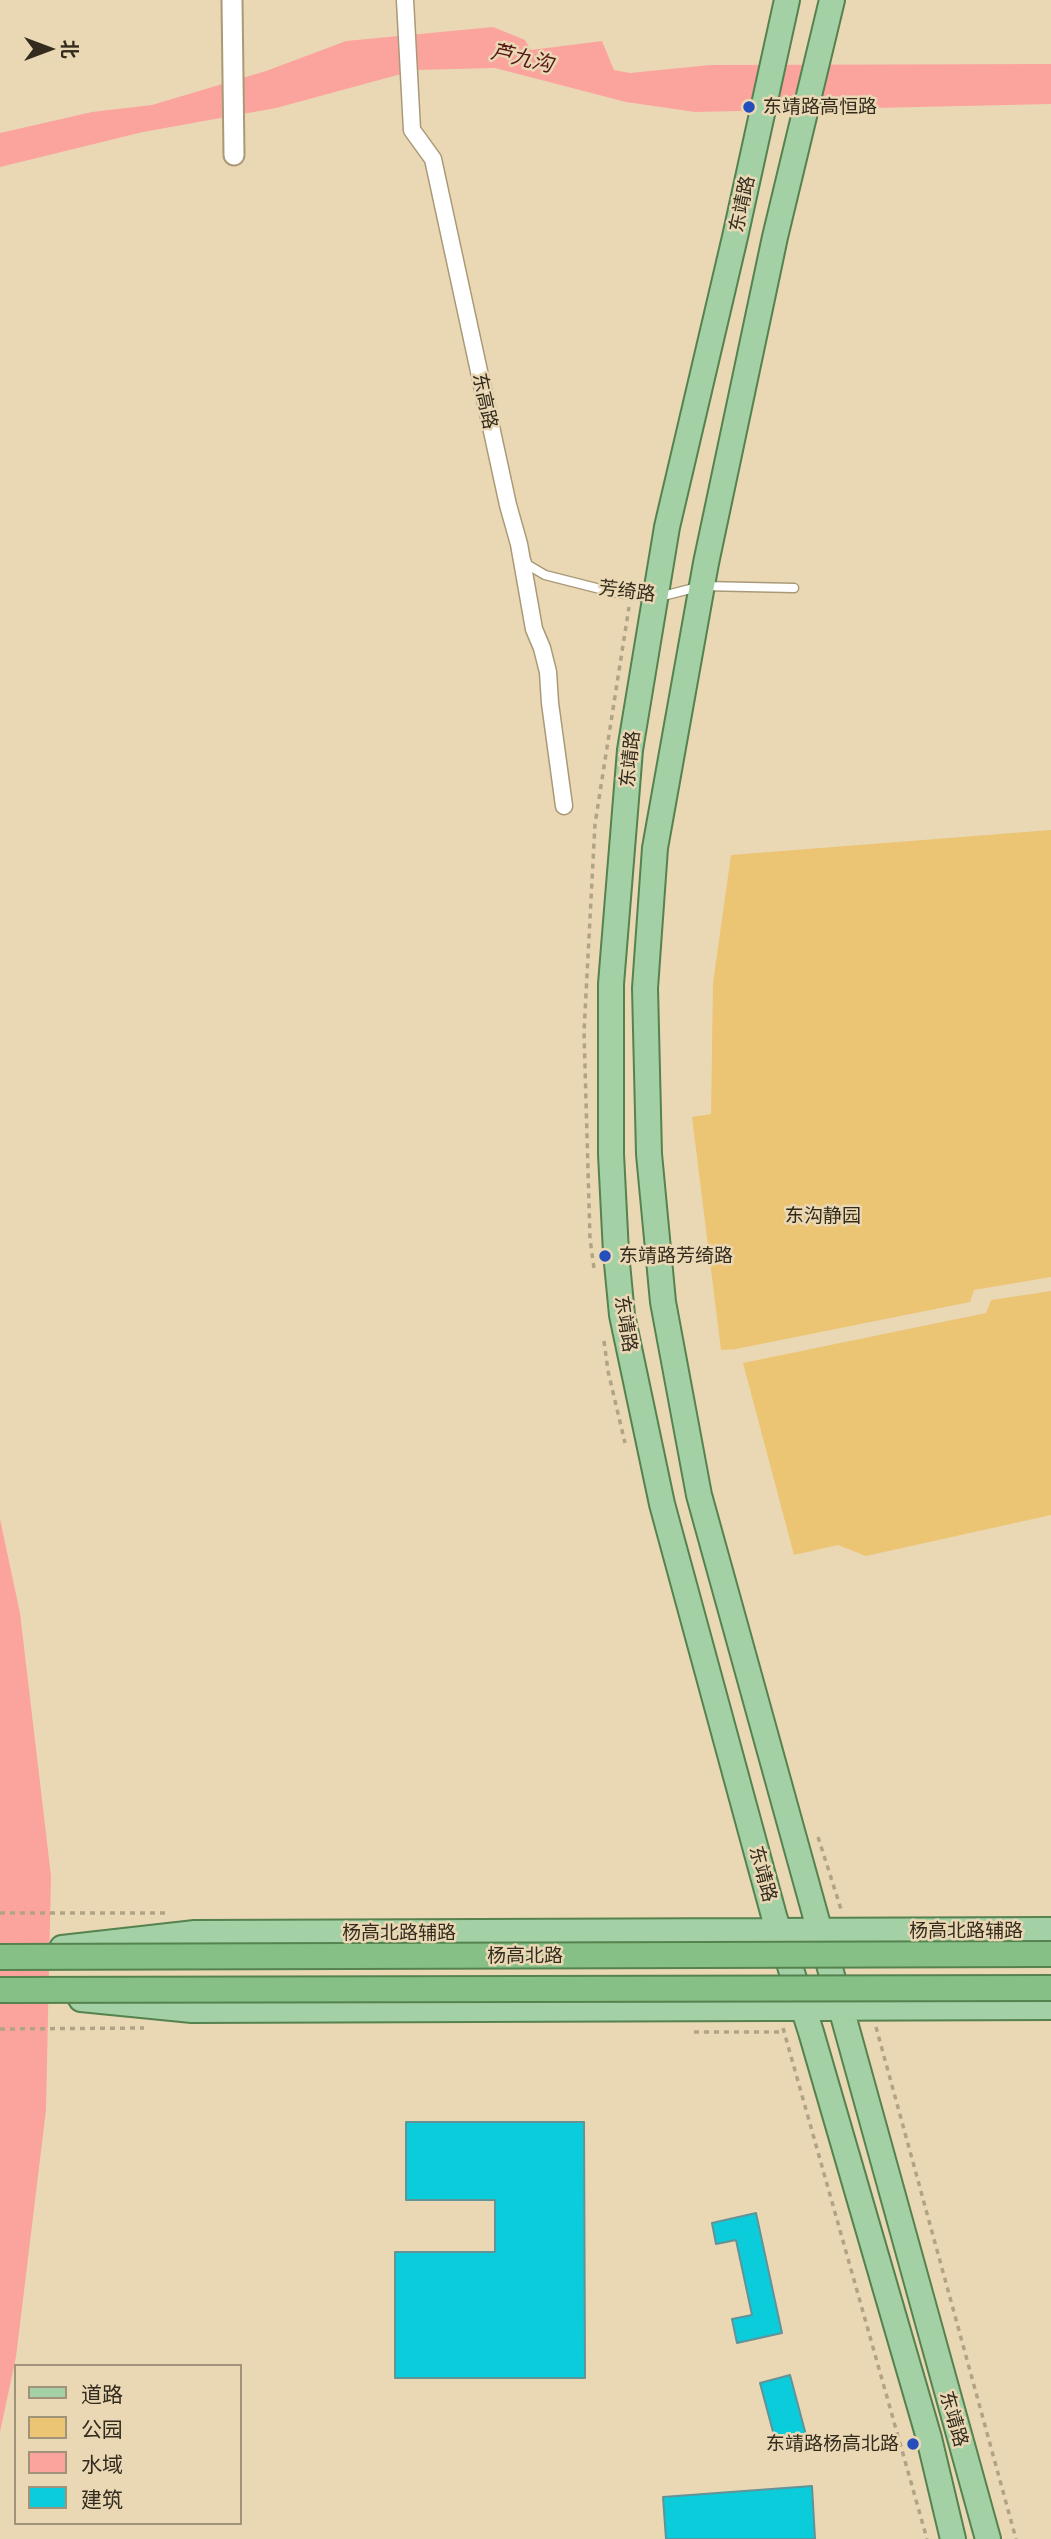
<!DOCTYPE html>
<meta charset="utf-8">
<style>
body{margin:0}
#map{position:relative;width:1051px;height:2539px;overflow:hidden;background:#ead8b5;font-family:Commissioner,"Noto Sans SC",sans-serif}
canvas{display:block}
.legend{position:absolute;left:14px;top:2364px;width:228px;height:161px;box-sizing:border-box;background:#ead8b5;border:2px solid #a19379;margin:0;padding:9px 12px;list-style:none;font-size:21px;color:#332c1e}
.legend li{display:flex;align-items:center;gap:14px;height:35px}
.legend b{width:35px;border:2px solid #a19379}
.north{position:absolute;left:14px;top:14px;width:70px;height:70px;-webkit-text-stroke:5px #ead8b5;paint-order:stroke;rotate:90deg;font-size:19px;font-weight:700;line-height:28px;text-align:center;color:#332c1e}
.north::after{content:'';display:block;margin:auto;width:24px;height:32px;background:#332c1e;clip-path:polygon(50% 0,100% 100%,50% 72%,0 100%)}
</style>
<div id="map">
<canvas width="1051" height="2539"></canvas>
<ul class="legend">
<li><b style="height:9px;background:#a4d0a5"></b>道路</li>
<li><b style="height:19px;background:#ebc474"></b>公园</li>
<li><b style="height:19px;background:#fba49e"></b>水域</li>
<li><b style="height:19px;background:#0accdb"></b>建筑</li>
</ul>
<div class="north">北</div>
</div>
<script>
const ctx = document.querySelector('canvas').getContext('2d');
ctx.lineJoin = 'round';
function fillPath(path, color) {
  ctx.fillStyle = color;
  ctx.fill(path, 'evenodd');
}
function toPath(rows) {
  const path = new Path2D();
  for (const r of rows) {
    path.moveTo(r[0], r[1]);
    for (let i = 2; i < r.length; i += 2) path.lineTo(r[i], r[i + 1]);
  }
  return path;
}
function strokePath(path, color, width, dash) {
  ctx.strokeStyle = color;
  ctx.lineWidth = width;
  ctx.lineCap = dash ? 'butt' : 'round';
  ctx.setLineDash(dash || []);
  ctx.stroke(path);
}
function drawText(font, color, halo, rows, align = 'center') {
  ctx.font = font + ' Commissioner,"Noto Sans SC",sans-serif';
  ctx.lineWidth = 5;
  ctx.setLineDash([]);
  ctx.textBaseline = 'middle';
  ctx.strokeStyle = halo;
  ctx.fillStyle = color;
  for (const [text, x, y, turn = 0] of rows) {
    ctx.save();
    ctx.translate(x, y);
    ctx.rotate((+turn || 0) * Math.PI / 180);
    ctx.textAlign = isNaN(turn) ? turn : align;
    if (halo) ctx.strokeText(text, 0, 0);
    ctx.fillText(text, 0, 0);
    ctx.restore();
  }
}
const green = toPath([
 [1051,830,1051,1277,974,1290,970,1302,736,1349,721,1350,692,1117,711,1114,713,983,731,855],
 [1051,1291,1051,1515,866,1556,838,1545,794,1555,743,1363,986,1313,991,1300]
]);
const water = toPath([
 [493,27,525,40,531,50,602,41,614,70,630,73,710,65,1051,64,1051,104,695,112,626,102,495,68,416,70,276,108,143,132,0,167,0,133,92,112,152,105,266,71,346,41],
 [0,1519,20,1613,51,1876,46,2110,16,2357,0,2432]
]);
const building = toPath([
 [406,2122,584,2122,585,2378,395,2378,395,2252,495,2252,495,2200,406,2200,406,2122],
 [756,2213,782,2333,737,2343,732,2319,752,2315,736,2240,716,2244,712,2223,756,2213],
 [790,2375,806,2435,776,2443,760,2383,790,2375],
 [812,2486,815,2539,666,2539,663,2497,812,2486]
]);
const path = toPath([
 [594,1268,590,1239,584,1032,595,824,629,607],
 [604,1341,608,1371,625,1443],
 [818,1837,841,1909],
 [0,1913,167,1913],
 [876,2027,1016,2539],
 [783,2028,927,2539],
 [0,2029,144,2028],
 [694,2032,784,2032]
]);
const service = toPath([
 [526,560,528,565,545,575,612,592,655,598,702,586,794,588]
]);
const minor = toPath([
 [405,0,412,130,433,159,508,505,519,544,534,629,542,648,548,672,550,703,564,806]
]);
const tertiary = toPath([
 [232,0,234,155]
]);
const primary = toPath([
 [787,0,735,237,667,527,630,750,611,984,611,1154,616,1253,622,1315,662,1504,774,1916,811,2032,929,2438,953,2539],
 [832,0,775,237,706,563,655,848,645,988,649,1154,663,1302,699,1495,988,2539],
 [62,1948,195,1933,1051,1930],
 [81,1999,192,2010,1051,2007]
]);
const trunkBridge = toPath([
 [0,1957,1051,1954],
 [0,1990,1051,1988]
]);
const markers = [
 [749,107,7,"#244ebc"],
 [605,1256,7,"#244ebc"],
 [913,2444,7,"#244ebc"]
];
const poiNames = [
 ["东靖路高恒路",763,107],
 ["东靖路芳绮路",619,1256],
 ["东靖路杨高北路",899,2444,"right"]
];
const streetNames = [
 ["东靖路",742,204,-78],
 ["东高路",485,401,78],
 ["芳绮路",627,591,7],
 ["东靖路",630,759,-84],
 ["东靖路",626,1324,81],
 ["东靖路",763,1874,75],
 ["杨高北路辅路",966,1931],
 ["杨高北路辅路",399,1933],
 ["杨高北路",525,1956],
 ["东靖路",954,2419,74]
];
const parkNames = [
 ["东沟静园",823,1216]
];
const waterNames = [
 ["芦九沟",522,58,13]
];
fillPath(green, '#ebc474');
fillPath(water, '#fba49e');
fillPath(building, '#0accdb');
strokePath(building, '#639297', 2);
strokePath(service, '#a97', 11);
strokePath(minor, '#a97', 19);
strokePath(tertiary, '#a97', 23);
strokePath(primary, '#55824f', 28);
strokePath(path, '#b1a386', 3.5, [5, 5]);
strokePath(service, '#fff', 8);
strokePath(minor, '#fff', 16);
strokePath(tertiary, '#fff', 19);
strokePath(primary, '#a4d0a5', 24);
strokePath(trunkBridge, '#55824f', 28, []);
strokePath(trunkBridge, '#86c087', 24);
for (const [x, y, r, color] of markers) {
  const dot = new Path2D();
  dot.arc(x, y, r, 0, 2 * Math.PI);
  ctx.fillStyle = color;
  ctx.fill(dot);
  strokePath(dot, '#ead8b5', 2.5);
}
drawText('19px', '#332c1e', '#ead8b5', poiNames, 'left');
drawText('19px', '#332c1e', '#ead8b5', streetNames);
drawText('19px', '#312817', '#ead8b5', parkNames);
drawText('italic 21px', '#561516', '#ead8b5', waterNames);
</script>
